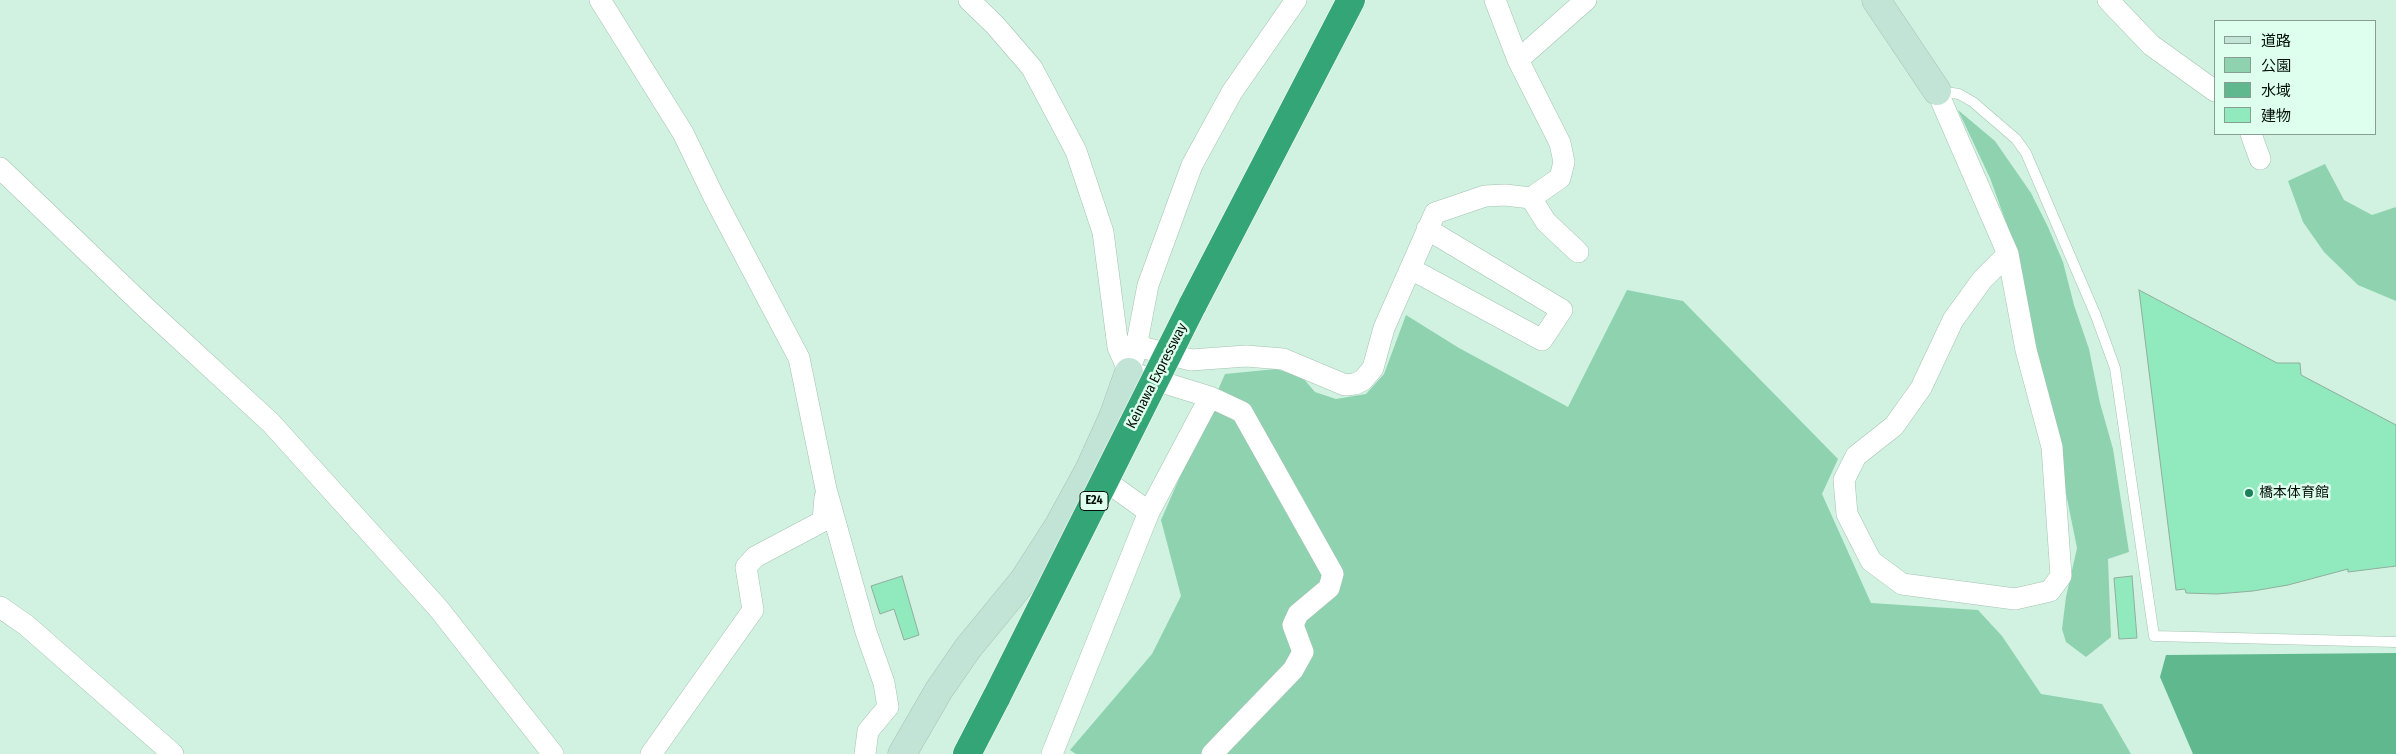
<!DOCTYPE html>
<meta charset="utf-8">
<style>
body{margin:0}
#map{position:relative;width:2396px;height:754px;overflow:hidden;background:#d1f2e0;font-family:"Fira Sans Condensed","Noto Sans JP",sans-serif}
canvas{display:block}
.legend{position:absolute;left:2214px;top:20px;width:162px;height:115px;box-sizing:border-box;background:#deffed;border:1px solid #879f92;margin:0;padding:6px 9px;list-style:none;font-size:15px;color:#05100a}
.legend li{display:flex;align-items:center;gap:10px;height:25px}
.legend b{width:25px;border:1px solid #879f92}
</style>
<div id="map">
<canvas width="2396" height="754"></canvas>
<ul class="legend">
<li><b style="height:6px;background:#c2e4d6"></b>道路</li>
<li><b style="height:14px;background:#8ed2b0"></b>公園</li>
<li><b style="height:14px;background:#60b88f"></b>水域</li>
<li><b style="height:14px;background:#91e9be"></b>建物</li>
</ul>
</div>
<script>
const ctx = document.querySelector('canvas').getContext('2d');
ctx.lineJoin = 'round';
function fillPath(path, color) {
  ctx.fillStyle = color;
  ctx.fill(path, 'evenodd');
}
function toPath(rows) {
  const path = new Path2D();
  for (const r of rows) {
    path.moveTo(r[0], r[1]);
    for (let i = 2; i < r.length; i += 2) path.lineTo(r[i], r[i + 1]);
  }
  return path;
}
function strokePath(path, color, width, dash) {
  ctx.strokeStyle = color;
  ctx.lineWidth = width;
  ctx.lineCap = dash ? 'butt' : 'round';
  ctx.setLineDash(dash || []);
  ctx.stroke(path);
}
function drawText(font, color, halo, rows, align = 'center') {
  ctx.font = font + ' "Fira Sans Condensed","Noto Sans JP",sans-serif';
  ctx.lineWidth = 5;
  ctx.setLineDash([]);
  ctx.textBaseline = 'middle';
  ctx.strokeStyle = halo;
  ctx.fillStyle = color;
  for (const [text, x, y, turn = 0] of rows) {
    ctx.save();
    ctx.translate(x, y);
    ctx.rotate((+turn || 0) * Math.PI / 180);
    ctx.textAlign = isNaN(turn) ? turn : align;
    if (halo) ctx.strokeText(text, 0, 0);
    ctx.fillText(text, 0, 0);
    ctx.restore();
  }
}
const green = toPath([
 [1958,110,1995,141,2031,193,2048,227,2063,262,2074,305,2089,349,2100,403,2113,449,2129,552,2108,559,2111,637,2086,657,2066,642,2062,629,2066,597,2077,548,2024,285,2008,228,1990,178],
 [2325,164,2344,200,2372,215,2396,207,2396,301,2358,285,2324,252,2303,222,2288,181],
 [1627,290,1683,301,1838,459,1822,494,1871,603,1978,610,2002,636,2041,694,2102,704,2131,754,1076,754,1070,750,1152,654,1181,596,1161,520,1225,374,1276,369,1302,377,1315,392,1336,399,1366,394,1384,374,1406,315,1459,348,1568,407]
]);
const water = toPath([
 [2396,653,2396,754,2193,754,2160,677,2166,655]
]);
const building = toPath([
 [2139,290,2277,363,2300,363,2301,375,2396,425,2396,566,2348,572,2348,569,2288,585,2253,591,2217,594,2186,593,2185,589,2176,590,2139,290],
 [902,576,919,635,904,640,894,609,880,614,871,586,902,576],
 [2132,576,2137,638,2119,639,2114,578,2132,576]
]);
const lane = toPath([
 [1938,91,1959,94,1973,102,2016,139,2026,153,2096,316,2115,368,2154,636,2396,642]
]);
const street = toPath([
 [600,0,683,133,714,197,799,358,826,489,866,632,884,683,888,707,868,731,865,754],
 [969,0,995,25,1032,68,1076,151,1103,232,1118,347,1129,372,1210,397,1242,412,1333,574,1329,588,1298,614,1293,625,1303,652,1293,670,1212,754],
 [2108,0,2151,45,2215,91],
 [1518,60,1586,0],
 [1937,91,2008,254,2026,350,2052,447,2061,576,2050,591,2015,599,1902,584,1871,561,1847,514,1844,480,1856,456,1894,426,1921,388,1953,320,1982,280,2008,254],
 [2251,134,2260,159],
 [0,168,146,308,271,423,438,608,553,754],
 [1531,198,1546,222,1578,252],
 [1411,269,1542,340,1562,310,1427,229],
 [1118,347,1137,346,1191,360,1246,356,1283,359,1345,385,1355,384,1363,380,1373,368,1384,328,1435,213,1485,196,1505,195,1531,198,1560,178,1564,162,1560,143,1518,60,1495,0],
 [1134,358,1148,285,1192,165,1232,92,1296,0],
 [1092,471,1149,512],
 [0,607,26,625,173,754],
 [651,754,753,610,746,567,755,557,823,521,825,497],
 [1052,754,1149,512,1210,397]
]);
const secondary = toPath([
 [1876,0,1937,91],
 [902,754,939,690,968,648,1023,581,1059,525,1089,470,1113,417,1129,372]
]);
const highway = toPath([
 [1192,306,1351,0],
 [967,754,997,696]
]);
const highwayBridge = toPath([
 [997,696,1192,306]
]);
const markers = [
 [2249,493,5,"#1c805a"]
];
const shields = [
 [1094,501,28]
];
const shieldNames = [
 ["E24",1094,501]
];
const streetNames = [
 ["Keinawa Expressway",1157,376,-63]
];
const poiNames = [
 ["橋本体育館",2259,493]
];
fillPath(green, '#8ed2b0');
fillPath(water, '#60b88f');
fillPath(building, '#91e9be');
strokePath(building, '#8fae9d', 1);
strokePath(lane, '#a4c3b2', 11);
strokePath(street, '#a4c3b2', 22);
strokePath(secondary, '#a4c3b2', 29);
strokePath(highway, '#fff', 29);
strokePath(lane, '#fff', 10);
strokePath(street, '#fff', 21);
strokePath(secondary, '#c2e4d6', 28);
strokePath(highway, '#34a576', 28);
strokePath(highwayBridge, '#fff', 29, []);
strokePath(highwayBridge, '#34a576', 28);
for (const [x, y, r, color] of markers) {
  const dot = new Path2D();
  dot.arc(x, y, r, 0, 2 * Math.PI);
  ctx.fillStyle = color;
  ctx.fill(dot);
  strokePath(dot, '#deffed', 2);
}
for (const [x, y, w] of shields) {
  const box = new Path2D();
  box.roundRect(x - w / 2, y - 9.5, w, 19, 4);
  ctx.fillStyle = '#deffed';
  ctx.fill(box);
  strokePath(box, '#05100a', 1);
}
drawText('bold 12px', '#05100a', null, shieldNames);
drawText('14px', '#05100a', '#deffed', streetNames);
drawText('14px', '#05100a', '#deffed', poiNames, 'left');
</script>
